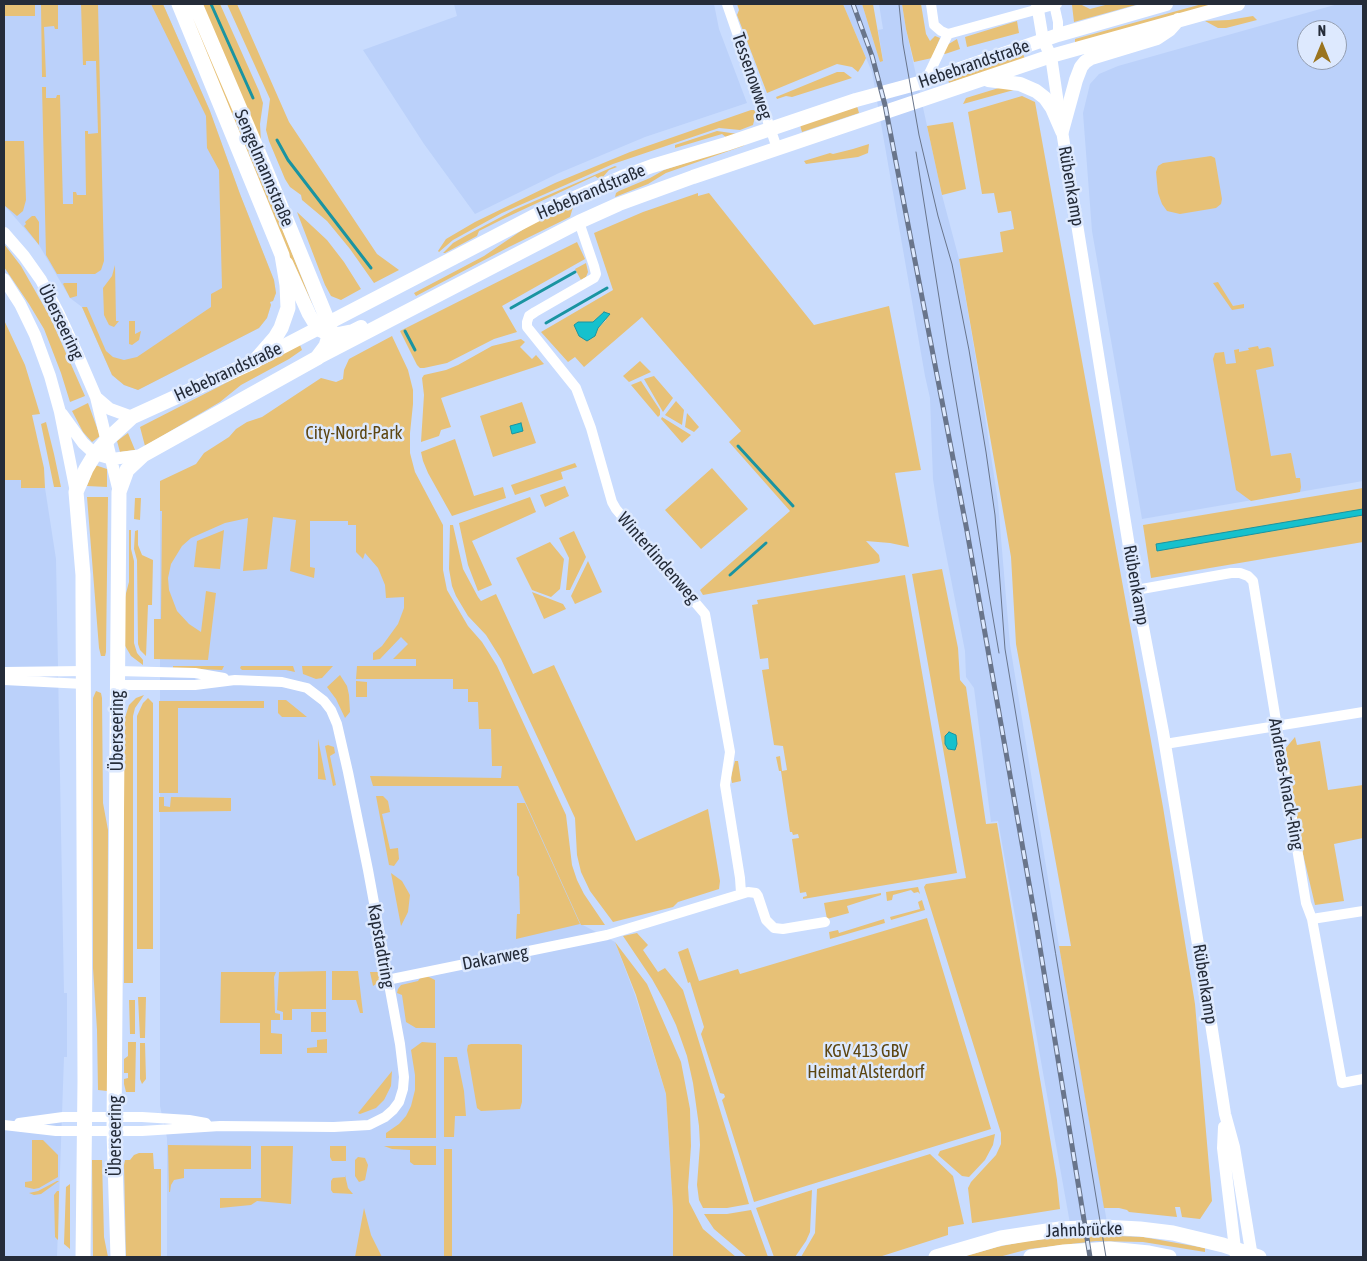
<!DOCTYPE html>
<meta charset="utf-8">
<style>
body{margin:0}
#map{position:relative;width:1367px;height:1261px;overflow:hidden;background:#c9dcfe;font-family:"Asap Condensed",sans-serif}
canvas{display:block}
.frame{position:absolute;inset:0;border:5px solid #252c39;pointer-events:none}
.north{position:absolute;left:1297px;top:20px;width:50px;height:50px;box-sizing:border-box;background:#dde9fe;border:1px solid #939daf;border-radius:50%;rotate:0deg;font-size:14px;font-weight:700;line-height:20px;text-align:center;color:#252c39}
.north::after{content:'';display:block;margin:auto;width:18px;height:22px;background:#9a741f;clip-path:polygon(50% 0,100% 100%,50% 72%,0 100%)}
</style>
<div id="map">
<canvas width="1367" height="1261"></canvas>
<div class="frame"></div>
<div class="north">N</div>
</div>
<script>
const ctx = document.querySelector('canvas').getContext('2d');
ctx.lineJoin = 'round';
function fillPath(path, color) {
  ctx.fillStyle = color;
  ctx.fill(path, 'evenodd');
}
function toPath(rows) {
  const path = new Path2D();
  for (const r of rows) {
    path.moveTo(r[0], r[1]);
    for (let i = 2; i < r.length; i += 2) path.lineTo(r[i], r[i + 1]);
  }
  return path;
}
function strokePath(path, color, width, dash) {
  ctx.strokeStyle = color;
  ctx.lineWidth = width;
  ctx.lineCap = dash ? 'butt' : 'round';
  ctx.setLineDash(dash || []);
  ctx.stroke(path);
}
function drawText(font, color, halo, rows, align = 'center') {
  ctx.font = font + ' "Asap Condensed",sans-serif';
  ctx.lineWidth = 5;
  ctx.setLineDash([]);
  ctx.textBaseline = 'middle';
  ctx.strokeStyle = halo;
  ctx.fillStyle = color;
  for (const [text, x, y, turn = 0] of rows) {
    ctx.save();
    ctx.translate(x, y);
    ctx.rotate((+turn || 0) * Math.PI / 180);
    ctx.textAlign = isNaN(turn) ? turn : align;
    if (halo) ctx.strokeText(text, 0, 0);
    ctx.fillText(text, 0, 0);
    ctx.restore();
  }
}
const built = toPath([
 [4,4,163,4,210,111,240,194,274,280,276,293,273,301,270,302,271,305,267,318,259,328,138,390,124,385,112,375,82,307,70,298,39,245,4,205],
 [454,4,714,4,719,29,747,103,645,137,559,173,475,214,424,144,363,50,457,16],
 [843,4,862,4,880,61,883,60,878,30,883,29,879,4,902,4,906,29,942,195,959,259,979,377,998,502,1010,645,1059,946,1113,1257,1076,1257,998,821,991,822,974,688,966,677,965,651,939,518,933,479,930,398,925,376,872,72],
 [1338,4,1363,4,1363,481,1142,519,1092,231,1083,113,1090,84,1099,74,1118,66],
 [1307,30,1337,30,1337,60,1307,60],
 [4,480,21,480,22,488,45,488,56,559,64,993,67,993,67,1057,64,1057,57,1257,4,1257],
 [160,511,285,512,387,526,466,671,581,924,615,942,635,995,666,1094,673,1210,673,1257,167,1257,167,1138,160,1106]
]);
const green = toPath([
 [4,4,35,4,35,16,4,16],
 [41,4,58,4,58,29,55,29,54,26,44,27,46,77,42,77],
 [81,4,98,4,104,261,101,270,95,274,57,274,46,255,42,87,46,87,46,98,56,98,57,95,60,95,63,204,73,204,73,192,76,192,77,195,86,195,85,131,88,131,88,134,98,133,96,61,86,61,86,65,83,65],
 [151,4,163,4,210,111,240,194,274,280,276,293,273,301,270,302,271,305,267,318,259,328,138,390,124,385,112,375,82,307,87,307,106,351,113,357,124,360,137,357,211,307,211,294,222,288,219,170,207,148,206,116],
 [184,4,189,4,228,94,306,288,312,304,310,306],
 [202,4,220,4,259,91,263,103,260,124,261,142],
 [227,4,237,4,289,122,377,254,399,270,374,283,350,249,327,221,302,200,301,195,290,187,285,179,269,141,266,130,270,99],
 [737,4,843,4,866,58,863,64,858,72,852,67,837,64,767,93,737,15,739,10],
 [862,4,873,4,883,61,880,62],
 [902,4,921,4,926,34,930,41,935,36,940,38,932,58,914,62,906,29],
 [1080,4,1090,9,1109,4,1139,4,1074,22,1072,5],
 [1202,4,1216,4,1075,43,1075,39],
 [1253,16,1257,20,1226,28,1218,28,1205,21,1229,20],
 [1017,21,1019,33,967,47,965,37],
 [957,39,960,49,945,54,942,53,947,45],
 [1023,54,1025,59,949,83,948,79],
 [837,72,844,72,852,78,792,97,786,96,777,99,776,97],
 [1002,87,1021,88,963,104,966,98],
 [1022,96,1035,102,1163,807,1195,1004,1212,1201,1200,1219,1182,1217,1180,1207,1175,1207,1177,1217,1129,1212,1127,1210,1119,1208,1104,1208,1059,946,1071,946,1016,644,1011,557,959,259,1003,252,1000,232,1014,229,1011,211,998,213,994,193,982,194,968,112],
 [857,106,859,113,802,132,800,125],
 [751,110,754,110,756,113,753,125,740,130,719,128,613,164,502,213,453,240,439,252,438,251,446,239,475,222,555,183,630,152],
 [953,122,966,189,942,195,927,126],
 [717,131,738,134,727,138,722,134,675,148,675,145],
 [4,141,24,141,26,200,23,211,17,216,4,205],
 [749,142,743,146,666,173,648,184,615,197,616,193,619,191,650,178,664,170],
 [869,144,868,153,858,157,806,164,804,161,830,153,833,154,853,149],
 [1211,156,1215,158,1222,199,1221,204,1216,208,1180,214,1167,211,1162,204,1158,193,1156,172,1158,166,1163,163],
 [615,166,617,167,609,170,602,178,599,179,595,176,505,218,479,231,477,236,445,253,443,253,453,243,467,235,514,210],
 [698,193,698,196,709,193,814,325,889,306,921,470,895,473,909,547,890,543,866,541,879,555,880,561,878,563,703,595,700,590,790,511,729,442,741,431,642,317,584,367,575,357,568,362,541,332,613,290,594,233,643,212],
 [604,312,606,320,598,328,594,336,578,322,593,322],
 [574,204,570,217,509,247,416,296,414,293,484,256,534,222],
 [297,212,327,240,344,262,361,289,341,300,331,296,325,285],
 [32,216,35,216,39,222,39,245,24,226,26,224,25,222],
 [577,242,585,259,502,306,517,332,494,339,447,363,424,368,420,368,417,365,400,331],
 [4,244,21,266,50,317,85,396,70,402,61,373,44,329,29,304,4,267],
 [586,263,588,272,586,277,581,280,575,269],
 [115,265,116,321,119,321,114,327,109,325,104,315,103,288,112,276],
 [1218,282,1233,306,1244,304,1244,308,1232,310,1213,283],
 [64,283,77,283,77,296,70,298,63,284],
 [4,320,25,365,40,414,32,415,44,468,45,488,21,488,21,480,4,480],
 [129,321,135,321,135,334,141,331,139,340,132,345,129,344],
 [392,336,408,370,413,390,413,404,410,433,410,453,415,472,443,525,443,570,447,590,468,626,482,642,497,666,566,815,572,865,577,880,584,894,605,925,581,925,518,786,373,786,370,776,501,778,502,766,492,766,491,729,479,729,478,702,468,702,468,689,453,689,453,679,356,679,357,666,416,666,416,659,393,659,408,644,401,637,380,659,373,660,373,653,382,646,398,624,404,608,404,597,386,598,385,585,378,568,365,553,363,559,356,552,356,525,348,525,348,521,310,521,310,567,315,568,314,578,290,571,296,520,273,517,267,569,243,571,248,518,225,523,191,538,182,546,171,564,168,578,169,590,177,611,189,624,201,632,206,591,216,593,208,660,154,659,154,619,161,619,162,511,160,511,160,481,196,464,204,453,229,437,236,429,247,422,262,417,321,378,336,382,343,379,344,370,349,359],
 [521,339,525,342,520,347,532,359,536,355,544,364,441,398,451,427,441,430,439,436,421,442,424,395,422,378,424,375,446,370,458,365,492,346],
 [300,345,302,350,289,359,241,385,220,402,145,446,140,427],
 [1258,346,1259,349,1268,347,1271,348,1274,366,1256,370,1271,456,1291,453,1296,478,1300,478,1301,487,1300,492,1251,501,1236,490,1213,359,1215,353,1224,352,1226,364,1236,363,1234,350,1239,349,1239,352,1249,350,1248,348],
 [640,361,651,372,629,382,623,376],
 [654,376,673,398,663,412,644,379],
 [641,381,660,410,660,415,658,417,631,385],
 [676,401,684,410,682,425,665,415],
 [522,402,536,443,493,457,480,416],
 [88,403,100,436,92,442,83,432,72,411],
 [687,413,699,427,694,432,685,427],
 [662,417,691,435,682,443,661,419],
 [46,422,54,454,61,487,54,487,41,424],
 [128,433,135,450,120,452,117,441],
 [455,439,474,496,503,487,506,498,452,516,428,473,423,461,421,452],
 [575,463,577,467,561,472,563,479,515,495,511,485],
 [95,465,107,469,107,487,87,486],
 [712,468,748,509,701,549,665,510],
 [565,486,569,496,545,507,540,495],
 [1363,488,1363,542,1151,578,1143,525],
 [87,497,108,497,106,652,105,656,101,656,99,648],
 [530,497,536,512,472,541,492,585,478,591,468,565,459,523],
 [135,498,141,498,140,520,134,519],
 [450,525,453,525,463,569,478,597,481,601,496,594,533,674,554,665,636,841,708,809,720,881,719,889,678,902,673,907,613,922,590,891,581,872,577,855,575,818,501,659,486,635,468,616,456,596,452,586,449,569],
 [129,530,131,530,131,549,134,561,134,643,137,653,143,660,143,665,131,656,124,644,125,597,129,582],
 [138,530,138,545,142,555,153,560,152,605,148,605,146,656,140,650,138,644,137,560,134,549,135,531],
 [224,530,220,569,194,567,197,541],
 [574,531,586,557,570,590,566,590,569,558,559,538],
 [550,542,564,559,560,589,551,597,532,590,516,558],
 [588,561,602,592,575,604,571,596],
 [942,569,958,648,960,680,966,687,986,824,997,823,1057,1180,1060,1209,972,1223,968,1188,971,1182,996,1155,1001,1144,1001,1133,924,887,926,884,966,878,912,574],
 [905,575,957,873,803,899,803,897,807,896,806,892,800,893,792,839,799,838,798,834,793,835,792,832,790,832,781,771,779,771,776,757,780,756,782,771,787,770,783,746,774,745,762,670,769,669,768,658,760,659,752,605,758,604,757,600],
 [532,592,563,604,566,609,544,619],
 [173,666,224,666,222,670,173,668],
 [241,666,293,666,295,672,286,670,242,670,240,668],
 [302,666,333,666,322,678,316,679,303,674],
 [340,675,347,686,349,695,350,712,345,718,336,699,327,687],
 [356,681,367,682,367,697,356,697],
 [96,691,101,693,102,698,103,803,108,830,107,1091,98,1090,97,1030,93,968,93,698],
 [144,695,135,708,133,716,133,983,124,983,124,721,129,705,136,698],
 [148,698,153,703,153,949,137,949,137,716,143,703],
 [278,700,286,700,307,717,282,717,278,713],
 [159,701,264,701,264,708,178,708,178,793,159,793],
 [1295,737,1297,745,1320,741,1328,790,1363,785,1363,838,1334,844,1344,901,1315,905,1299,837,1285,749],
 [318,739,326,780,318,779],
 [328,745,334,747,335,753,330,756,336,785,333,786,325,746],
 [735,761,738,761,741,781,732,783,731,777],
 [376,796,383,796,388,801,390,812,382,814,390,849,398,848,399,859,394,866,389,865],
 [159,797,164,797,164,806,170,807,171,797,231,798,231,811,159,812],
 [517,803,525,803,580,924,516,939,517,914,520,914,519,877,517,875],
 [391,873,402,881,410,895,408,912,401,926],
 [918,887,920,894,918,892,914,893,911,890,893,895,892,900,887,901,886,892],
 [881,893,881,895,847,906,849,913,827,919,824,903],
 [922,900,925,910,891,920,890,917,920,909,918,902],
 [927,918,991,1129,754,1202,722,1100,725,1097,724,1094,720,1093,701,1034,704,1027,690,982,688,983,678,952,688,948,699,981,738,969,740,974],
 [884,919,885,923,830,939,829,932,838,930,839,933],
 [637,933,648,945,643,950,658,972,665,968,683,990,749,1204,727,1208,703,1208,699,1200,697,1185,700,1145,699,1126,693,1083,687,1056,676,1025,665,1002,652,979,623,936],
 [615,942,647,984,681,1062,690,1109,691,1146,688,1187,689,1202,703,1229,736,1257,673,1257,673,1210,666,1094,636,995],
 [326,971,326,1009,292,1009,292,1020,283,1020,283,1012,277,1010,279,972],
 [332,971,358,971,363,1013,360,1013,356,1000,332,1000],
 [221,972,276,972,274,977,275,1013,280,1014,280,1020,271,1020,271,1033,282,1034,282,1054,260,1054,260,1023,220,1023],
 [370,972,379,972,381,981,373,986],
 [423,974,435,980,435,1028,416,1028,406,1022,402,995,397,993,398,989,401,985,418,981],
 [138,997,146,997,145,1038,140,1038],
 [129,1000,135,1000,135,1034,130,1034],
 [311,1012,326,1012,326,1032,311,1032],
 [327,1039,327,1053,307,1053,307,1048,317,1047,317,1040],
 [128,1042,136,1042,135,1092,126,1092,124,1084,124,1079,128,1078,128,1073,124,1073,124,1059,128,1056],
 [422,1042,436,1043,436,1138,386,1138,386,1133,399,1124,406,1116,411,1106,415,1090,415,1075,411,1050],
 [140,1043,145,1043,146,1079,142,1084,140,1079],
 [471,1044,519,1044,522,1045,522,1102,520,1109,481,1111,477,1108,467,1050,468,1045],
 [444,1057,457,1057,464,1091,466,1116,455,1116,454,1137,444,1137],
 [392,1071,391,1086,384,1100,376,1108,360,1114,358,1113],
 [995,1134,993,1145,985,1160,969,1177,962,1176,938,1155,940,1151],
 [32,1140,43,1140,58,1155,58,1177,39,1188,34,1189,25,1187,25,1182,32,1181],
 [168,1145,251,1146,251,1169,184,1169,184,1178,174,1180,171,1185,170,1192,169,1192],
 [261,1146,293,1146,291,1204,257,1201,251,1205,220,1208,220,1198,261,1198],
 [330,1146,346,1146,346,1161,332,1161,330,1157],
 [384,1146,436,1146,436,1165,414,1165,410,1162,410,1150,392,1149],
 [444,1149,452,1149,452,1257,444,1257],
 [139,1153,153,1153,154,1169,161,1169,161,1257,126,1257,124,1165,125,1160,130,1160,134,1155],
 [930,1154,953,1176,964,1224,948,1227,948,1235,879,1257,801,1257,815,1233,817,1189],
 [358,1157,365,1158,368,1165,365,1180,359,1182,355,1176,355,1160],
 [92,1160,102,1160,104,1237,108,1257,93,1257],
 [345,1175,348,1188,353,1194,333,1193,331,1190,331,1181,333,1178,345,1177],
 [57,1181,59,1181,41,1194,34,1195,29,1193,38,1191],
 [70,1184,70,1249,64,1244,66,1187],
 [812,1190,810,1232,806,1241,795,1257,774,1257,756,1208],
 [57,1191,59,1191,58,1240,55,1237,54,1195],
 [364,1208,371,1235,382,1257,355,1257],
 [751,1210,768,1257,747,1257,714,1229,704,1214,727,1214],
 [1087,1235,1143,1237,1205,1248,1205,1252,1143,1242,1096,1241,1029,1249,999,1257,962,1257,997,1247,1027,1241]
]);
const water = toPath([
 [604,312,610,314,598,328,595,336,587,341,579,336,574,325,578,322,593,322,604,312],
 [521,423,523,431,512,434,510,426,521,423],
 [1363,509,1363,515,1157,551,1156,544,1363,509],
 [949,732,956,735,957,744,955,750,948,749,945,744,945,736,949,732]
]);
const stream = toPath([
 [211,4,253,98],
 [277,140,288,160,371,268],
 [511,308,575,272],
 [546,323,607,288],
 [405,331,415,350],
 [738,446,793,506],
 [730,575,766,543]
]);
const minor = toPath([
 [727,4,777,148],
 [931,4,934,25,941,31,948,34],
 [1054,4,1058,22,1058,35],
 [948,34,1057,4],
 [926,80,948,34],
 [579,222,594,266,596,274,594,278,535,312,529,316,527,322,527,327,576,388,591,428,612,502,616,509,705,614,730,752,725,785,740,878,741,893],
 [1136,590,1231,573,1240,573,1248,576,1253,581,1306,903,1312,919,1342,1083,1363,1079],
 [118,671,195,673,224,678],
 [4,672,84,671],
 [4,680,84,684],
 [1165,744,1363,712],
 [1312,919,1363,911],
 [387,980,607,935,748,892,756,893,758,896,766,920,774,928,783,929,825,922],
 [19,1123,63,1117,142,1117,189,1120,206,1123],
 [4,1125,56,1131,142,1131,220,1126,334,1127,369,1125,385,1117,393,1110,399,1102,403,1089,404,1077,400,1044,368,870,348,772,337,724,331,710,324,701,307,688,282,682,235,680,195,685,118,685]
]);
const tertiary = toPath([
 [1037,4,1043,40,1051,56,1062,131,1136,590,1163,732,1210,1017,1225,1114,1234,1147,1252,1257],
 [4,233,24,256,41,280,58,312,77,353,96,397,119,492],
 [4,279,20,304,35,335,50,376,60,412,76,492],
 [96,397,110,409,132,417],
 [62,414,83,443,95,454,112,459,143,455],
 [1224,1127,1223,1148,1236,1257]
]);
const secondary = toPath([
 [988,80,1020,84,1036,91,1045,98,1052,108,1062,131],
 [1062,131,1076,80,1081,67,1085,62,1091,58,1157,38,1169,30,1178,20],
 [286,263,309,314,318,329,324,332,338,334,353,331,361,327],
 [317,358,579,222,619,204,693,177,1051,56,1238,4],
 [257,360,538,214,625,176,652,166,726,144,856,100,919,83,1058,35,1166,4]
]);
const primary = toPath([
 [83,1257,85,1081,83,598,83,575,76,492,86,469,95,454,107,440,132,417,255,361,275,338,281,328,288,308,287,285,282,255,179,4],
 [118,1257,114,1131,119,492,127,470,143,455,317,358,326,346,330,333,329,324,263,163,195,4],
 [936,1257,1001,1238,1060,1229,1103,1227,1140,1229,1173,1233,1223,1245,1259,1257],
 [1031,1257,1064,1252,1109,1249,1149,1253,1169,1257]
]);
const tram = toPath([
 [899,4,903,44,919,135,938,216,952,264,969,350,986,452,995,515,1005,649,1106,1257],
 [916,152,948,354,999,653]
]);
const rail = toPath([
 [853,4,872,56,885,105,967,531,1036,923,1090,1257]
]);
const streetNames = [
 ["Hebebrandstraße",974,64,-19],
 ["Tessenowweg",752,76,71],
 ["Sengelmannstraße",264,168,67],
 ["Rübenkamp",1071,186,80],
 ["Hebebrandstraße",591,192,-23],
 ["Überseering",61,322,64],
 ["Hebebrandstraße",228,372,-25],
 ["Winterlindenweg",658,558,49],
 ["Rübenkamp",1136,585,80],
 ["Überseering",117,731,-90],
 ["Andreas-Knack-Ring",1286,784,80],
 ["Kapstadtring",381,946,80],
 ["Dakarweg",495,958,-11],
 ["Rübenkamp",1205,984,81],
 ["Überseering",115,1136,-90],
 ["Jahnbrücke",1084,1230,-2]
];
const parkNames = [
 ["City-Nord-Park",354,433],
 ["KGV 413 GBV",866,1051],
 ["Heimat Alsterdorf",866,1072]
];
fillPath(built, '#bbd1fa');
fillPath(green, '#e7c177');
fillPath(water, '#16c1cd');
strokePath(water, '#1a94a1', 1);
strokePath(stream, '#1a94a1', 3);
strokePath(minor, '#fff', 10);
strokePath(tertiary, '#fff', 12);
strokePath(secondary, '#fff', 14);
strokePath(primary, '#fff', 15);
strokePath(tram, '#69758b', 1);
strokePath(rail, '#69758b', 5);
strokePath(rail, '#dde9fe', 3, [9]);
drawText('18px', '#252c39', '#dde9fe', streetNames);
drawText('18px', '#5d4612', '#dde9fe', parkNames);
</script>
